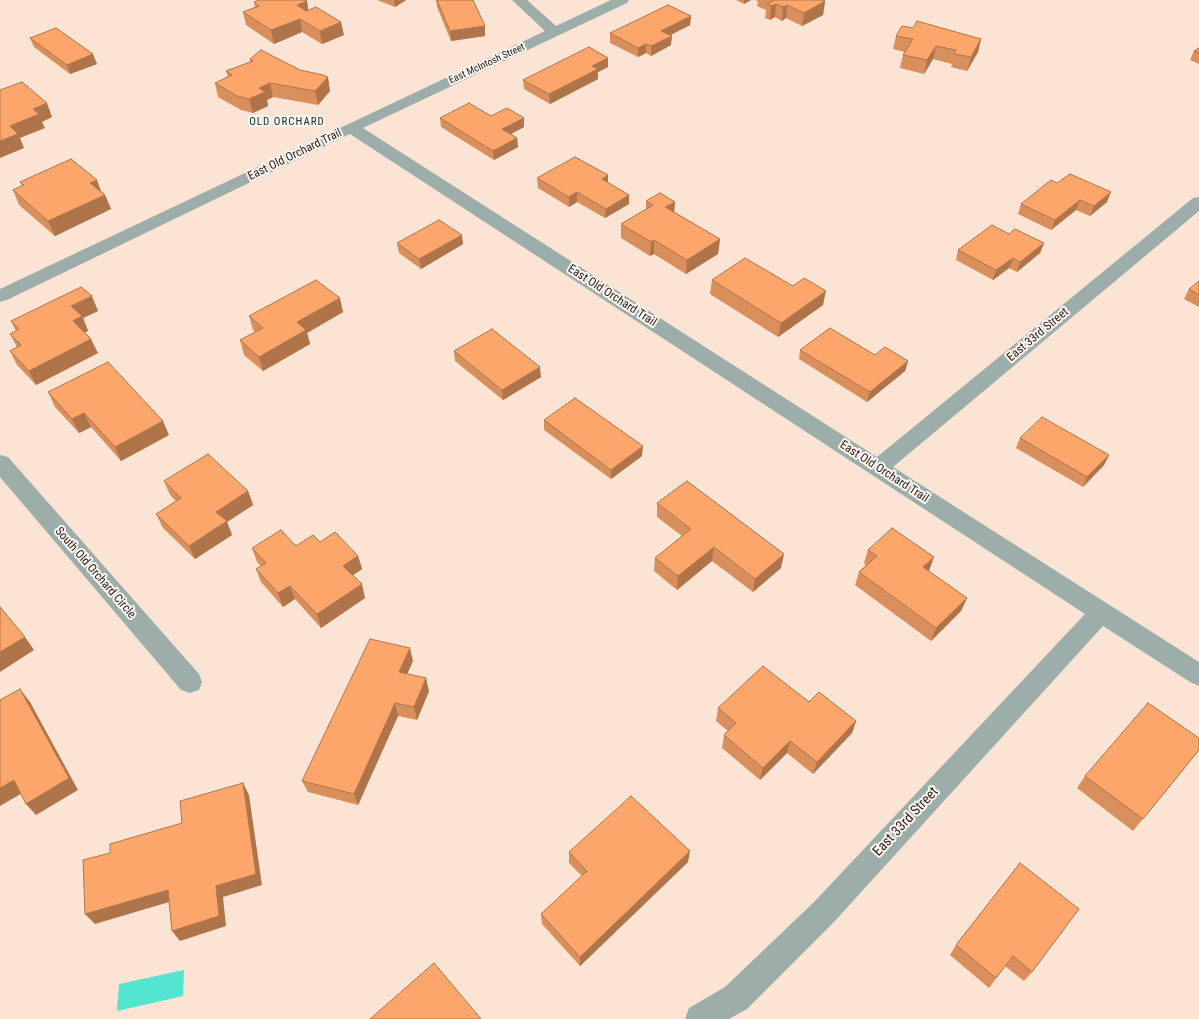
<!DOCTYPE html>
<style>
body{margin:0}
canvas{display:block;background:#fce4d4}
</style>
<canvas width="1199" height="1019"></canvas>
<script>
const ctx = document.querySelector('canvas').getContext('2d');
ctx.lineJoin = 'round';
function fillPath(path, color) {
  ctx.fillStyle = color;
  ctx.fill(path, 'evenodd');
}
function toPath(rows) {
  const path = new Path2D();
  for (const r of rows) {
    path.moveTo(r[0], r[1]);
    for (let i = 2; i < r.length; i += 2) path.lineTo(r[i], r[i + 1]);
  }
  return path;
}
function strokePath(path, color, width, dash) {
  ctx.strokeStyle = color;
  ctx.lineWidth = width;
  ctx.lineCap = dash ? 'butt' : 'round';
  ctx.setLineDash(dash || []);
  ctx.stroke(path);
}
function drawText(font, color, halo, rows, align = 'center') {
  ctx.font = font + ' "Roboto Condensed",sans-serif';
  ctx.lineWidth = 4;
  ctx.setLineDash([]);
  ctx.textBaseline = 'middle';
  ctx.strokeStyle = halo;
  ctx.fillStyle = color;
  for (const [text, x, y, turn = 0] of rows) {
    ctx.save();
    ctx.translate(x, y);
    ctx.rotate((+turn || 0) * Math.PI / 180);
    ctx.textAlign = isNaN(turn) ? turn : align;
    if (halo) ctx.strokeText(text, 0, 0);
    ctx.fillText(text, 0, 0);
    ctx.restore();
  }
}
const water = toPath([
 [184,970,183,996,117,1011,119,984]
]);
const street = toPath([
 [512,0,527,0,556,26,611,0,629,0,627,3,363,128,877,457,1193,198,1199,197,1199,211,893,467,1199,662,1199,686,1190,682,1103,626,834,922,747,1009,729,1019,685,1019,689,1008,725,987,814,902,1085,614,350,134,7,300,0,302,0,289,545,31,512,0],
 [0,455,8,457,199,674,202,682,199,690,190,693,181,690,0,477,0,455]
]);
const wall = toPath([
 [377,0,406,0,395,7],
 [436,0,473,0,485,36,451,41,437,7],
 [736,0,751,0,744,4],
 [755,0,822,0,825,1,823,15,802,26,786,18,782,21,775,17,770,20,765,18,766,10,757,6,758,1],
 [307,1,308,10,344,35,322,44,302,32,274,44,246,25,243,12,255,7,254,2],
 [691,16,690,25,670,35,671,45,651,56,646,53,638,57,610,43,610,33],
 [913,28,981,39,978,52,967,71,951,67,952,64,933,59,924,74,900,68,903,55,905,52,893,49,896,36],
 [30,38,97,64,70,74,34,47],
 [1199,48,1199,64,1190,60,1194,51],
 [608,58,608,67,598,72,598,79,550,104,524,89,523,80],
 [250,59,330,91,318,105,273,97,267,100,268,106,253,113,241,110,218,97,215,83,228,77,226,71,250,62],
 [440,118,524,118,524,127,511,134,517,138,518,147,494,160,441,127],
 [537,178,608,183,629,204,605,218,577,202,569,207,538,188],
 [20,182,101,191,105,195,111,209,55,236,19,205,13,190,22,186],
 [1057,183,1107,202,1090,216,1076,210,1051,230,1018,214,1021,204],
 [646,201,674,212,720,239,718,254,686,274,654,254,650,256,621,238,621,224,646,209],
 [1009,234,1044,243,1040,253,1017,272,1009,268,993,280,956,260,958,250],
 [397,243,463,244,421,269,399,253],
 [712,280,823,305,778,337,710,294],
 [1199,281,1199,307,1184,299,1189,289],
 [98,311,83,318,88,331,85,332,98,353,36,385,17,365,10,351,17,347,10,334,16,331,11,321],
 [343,312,307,333,310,344,263,371,244,355,240,340,255,332,253,330,249,316],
 [800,350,875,355,908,361,905,371,867,402,799,359],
 [454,351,541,377,503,400,455,361],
 [48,392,169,435,121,461,91,427,79,433,55,407],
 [544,420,642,456,611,479,544,430],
 [1020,438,1109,455,1104,465,1083,487,1016,448],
 [164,481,248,491,253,505,227,522,232,535,195,559,163,528,156,514,176,501,170,495],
 [657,503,781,568,753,592,712,561,677,590,654,571,655,558,682,536,657,517],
 [320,542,358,556,362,569,353,575,365,598,321,628,295,599,283,607,261,582,256,569,261,566,257,562,252,548,296,546],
 [868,550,929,571,967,598,961,611,931,641,855,585,859,572,866,565,864,563],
 [413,661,407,674,429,691,417,720,398,716,358,805,308,792,302,781],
 [809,702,856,721,852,733,813,774,787,753,760,780,722,748,724,735,728,731,716,721,718,708],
 [1199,750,1133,831,1077,788,1085,776],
 [569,852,688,862,580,966,542,924,541,914,582,876,569,863],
 [1020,863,1032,972,1024,981,1005,966,989,988,950,955,956,945]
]);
const shadedWall = toPath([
 [394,0,406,0,395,7],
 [744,0,751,0,744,4],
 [307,1,309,15,297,5],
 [825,1,823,15,802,26,804,13],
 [776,4,775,17,770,20,771,6],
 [787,5,786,18,782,21,783,7],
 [691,16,690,25,661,40,661,31],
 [300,19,302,32,274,44,271,30],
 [341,22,344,35,322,44,320,31],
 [485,26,485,36,451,41,450,31],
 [672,36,671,45,651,56,651,46],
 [981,39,978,52,967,71,971,57],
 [646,44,646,53,638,57,638,48],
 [936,46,933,59,924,74,927,60],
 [93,54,97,64,70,74,67,65],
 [608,58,608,67,598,72,598,79,550,104,549,94,592,66],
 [328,77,330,91,318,105,315,91],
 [270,83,273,97,267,100,268,106,253,113,249,99,259,88],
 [47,103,52,117,42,122,45,128,20,138,24,148,0,158,0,141,10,126,33,109],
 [524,118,524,127,503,138,502,129],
 [517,138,518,147,494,160,493,151],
 [608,175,608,185,602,179],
 [97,180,102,194,90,183],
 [577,192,577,202,569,207,569,197],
 [1111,192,1107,202,1090,216,1094,206],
 [105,195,111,209,55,236,48,221],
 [629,195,629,204,605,218,606,209],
 [1080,200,1076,210,1051,230,1055,220],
 [675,202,674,216,665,207],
 [462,235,463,244,421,269,419,259],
 [720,239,718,254,686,274,687,260],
 [654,240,654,254,650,256,651,242],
 [1044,243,1040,253,1017,272,1020,262],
 [1013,258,1009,268,993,280,996,270],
 [826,291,823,305,778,337,781,323],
 [92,296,98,311,83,318,88,331,79,335,73,321,71,306],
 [340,298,343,312,307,333,310,344,263,371,259,357,297,322],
 [91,339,98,353,36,385,29,371],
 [908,361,905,371,867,402,870,392],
 [540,367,541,377,503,400,502,390],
 [84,413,91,427,79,433,72,419],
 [163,421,169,435,121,461,115,447],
 [643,446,642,456,611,479,611,470],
 [1109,455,1104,465,1083,487,1087,477],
 [248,491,253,505,227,522,232,535,195,559,189,546,216,512],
 [714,547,712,561,677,590,678,576],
 [784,554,781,568,753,592,755,579],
 [358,556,362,569,347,579,343,566],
 [934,557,929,571,918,581,923,567],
 [362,584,365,598,321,628,317,614],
 [290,586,295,599,283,607,278,593],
 [967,598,961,611,931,641,936,628],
 [25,637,34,650,0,672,0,652],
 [410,648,413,661,402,685,399,672],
 [426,678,429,691,417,720,414,707],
 [20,689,30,702,78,790,36,815,26,804],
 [395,703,398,716,358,805,354,794],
 [856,721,852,733,813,774,817,762],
 [790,741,787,753,760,780,763,768],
 [14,780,24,792,0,806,0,788],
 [243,783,249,795,262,885,223,897,226,926,180,941,172,931,216,886],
 [690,851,688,862,580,966,580,957],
 [168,890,176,900,95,924,85,914]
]);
const building = toPath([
 [259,0,304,0,307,1,297,5,306,11,316,7,341,22,320,31,300,19,271,30,243,12,259,6,254,2,259,0],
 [437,0,473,0,485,26,450,31,437,0],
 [775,0,822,0,825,1,804,13,787,5,783,7,776,4,771,6,767,4,775,0],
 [668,5,691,16,661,31,672,36,651,46,646,44,638,48,610,33,668,5],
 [917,21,981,39,971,57,954,54,956,50,936,46,927,60,903,55,913,39,896,36,902,26,913,28,917,21],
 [56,28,93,54,67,65,30,38,56,28],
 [589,47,608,58,592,66,598,69,549,94,523,80,589,47],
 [1199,48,1199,53,1194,51,1199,48],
 [261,50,300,70,323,75,328,77,315,91,270,83,259,88,265,92,249,99,237,96,215,83,232,75,226,71,253,61,250,59,261,50],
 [22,82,47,103,33,109,39,114,10,126,18,134,0,141,0,90,22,82],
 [469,103,491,116,507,108,524,118,502,129,517,138,493,151,440,118,469,103],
 [575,157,608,175,602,179,629,195,606,209,577,192,569,197,537,178,575,157],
 [71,159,97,180,90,183,105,195,48,221,13,190,24,185,20,182,71,159],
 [1070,174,1111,192,1094,206,1080,200,1055,220,1021,204,1051,180,1057,183,1070,174],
 [660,193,675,202,665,207,720,239,687,260,654,240,651,242,621,224,653,205,646,201,660,193],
 [439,220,462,235,419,259,397,243,439,220],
 [992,225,1009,234,1015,229,1044,243,1020,262,1013,258,996,270,958,250,992,225],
 [745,258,793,286,804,278,826,291,781,323,712,280,745,258],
 [316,280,340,298,297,322,306,330,259,357,240,340,263,328,249,316,316,280],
 [1199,281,1199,295,1189,289,1199,281],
 [81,287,92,296,71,306,82,316,73,321,91,339,29,371,10,351,21,345,10,334,19,329,11,321,81,287],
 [830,328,875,355,885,347,908,361,870,392,800,350,830,328],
 [492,329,540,367,502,390,454,351,492,329],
 [108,362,163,421,115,447,84,413,72,419,48,392,108,362],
 [575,398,643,446,611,470,544,420,575,398],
 [1042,417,1109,455,1087,477,1020,438,1042,417],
 [208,454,248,491,216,512,227,521,189,546,156,514,181,498,164,481,208,454],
 [687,481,784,554,755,579,714,547,678,576,655,558,691,529,657,503,687,481],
 [892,528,934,557,923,567,967,598,936,628,859,572,877,556,868,550,892,528],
 [281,530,296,546,313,535,320,542,335,532,358,556,343,566,362,584,317,614,290,586,278,593,256,569,266,563,252,548,281,530],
 [0,607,25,637,0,652,0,607],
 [370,639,410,648,399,672,426,678,414,707,395,703,354,794,302,781,370,639],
 [763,666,809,702,819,692,856,721,817,762,790,741,763,768,724,735,736,723,718,708,763,666],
 [20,689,69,778,26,804,14,780,0,788,0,700,20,689],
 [1148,703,1199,738,1199,750,1143,819,1085,776,1148,703],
 [243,783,256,874,216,886,219,916,172,931,168,890,85,914,83,860,110,853,110,844,182,823,180,801,243,783],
 [631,796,690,851,580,957,541,914,587,871,569,852,631,796],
 [1020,863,1079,909,1032,972,1013,956,996,978,956,945,1020,863],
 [434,963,481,1019,370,1019,434,963]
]);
const farStreetnames = [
 ["East McIntosh Street",487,64,-25]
];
const farNeighbourhoodnames = [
 ["OLD ORCHARD",287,122]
];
const streetNames = [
 ["East Old Orchard Trail",295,155,-26],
 ["East Old Orchard Trail",612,296,33],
 ["East 33rd Street",1038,335,-40],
 ["East Old Orchard Trail",884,472,33],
 ["South Old Orchard Circle",95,573,49]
];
const nearStreetnames = [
 ["East 33rd Street",906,822,-47]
];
fillPath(water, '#53e5d0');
fillPath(street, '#9daeaa');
fillPath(wall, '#d98f5c');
fillPath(shadedWall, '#b0744b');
fillPath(building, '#fca66b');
strokePath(building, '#b0744b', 1);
drawText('10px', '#271c15', '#fbf5f1', farStreetnames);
ctx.letterSpacing = '1px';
drawText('11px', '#0e302b', '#fbf5f1', farNeighbourhoodnames);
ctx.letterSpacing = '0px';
drawText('12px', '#271c15', '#fbf5f1', streetNames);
drawText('14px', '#271c15', '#fbf5f1', nearStreetnames);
</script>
